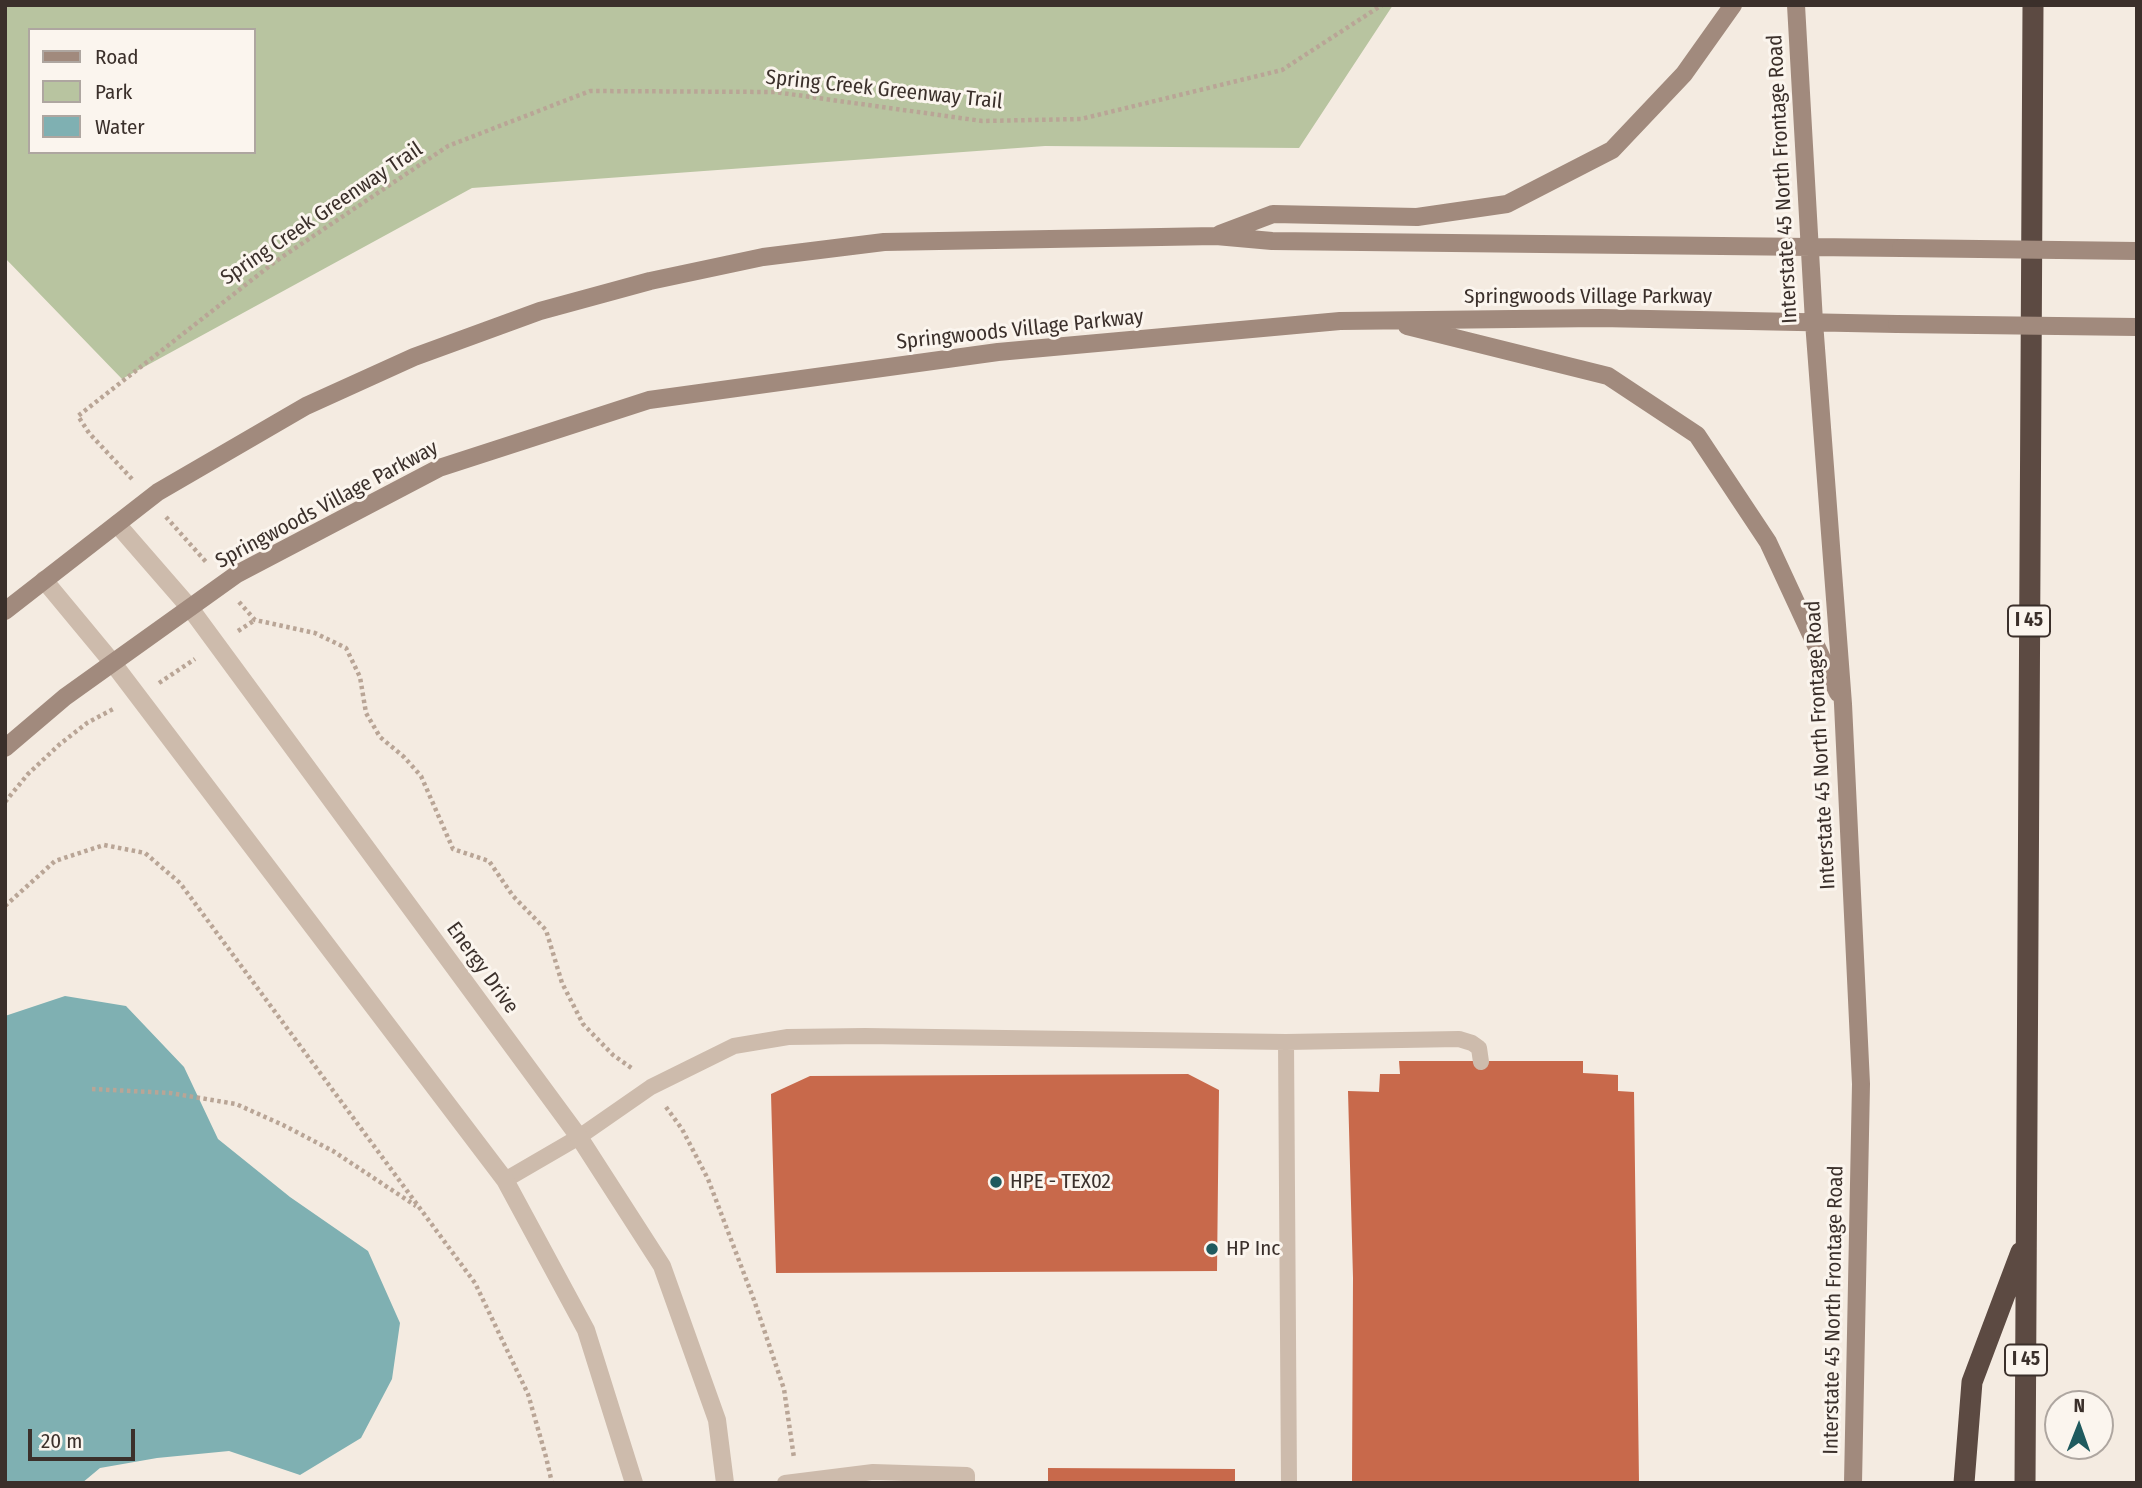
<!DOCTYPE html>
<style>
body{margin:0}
#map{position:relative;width:2142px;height:1488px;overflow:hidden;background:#f4ebe1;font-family:"Fira Sans Condensed",sans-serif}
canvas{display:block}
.frame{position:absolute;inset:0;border:7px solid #3b302b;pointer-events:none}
.legend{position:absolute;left:28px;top:28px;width:228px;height:126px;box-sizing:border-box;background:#fbf5ee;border:2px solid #aea6a0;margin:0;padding:9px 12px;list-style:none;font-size:21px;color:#3b302b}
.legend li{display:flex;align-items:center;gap:14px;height:35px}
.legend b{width:35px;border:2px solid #aea6a0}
.north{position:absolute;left:2044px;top:1390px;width:70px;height:70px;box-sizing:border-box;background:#fbf5ee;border:2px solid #aea6a0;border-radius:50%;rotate:1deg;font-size:19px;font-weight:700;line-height:28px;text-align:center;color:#3b302b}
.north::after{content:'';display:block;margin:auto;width:24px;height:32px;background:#1f5a5e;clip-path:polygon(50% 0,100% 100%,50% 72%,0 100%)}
.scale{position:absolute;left:28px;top:1429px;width:107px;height:32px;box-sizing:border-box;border:4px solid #3b302b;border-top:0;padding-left:9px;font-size:21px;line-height:24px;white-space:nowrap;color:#3b302b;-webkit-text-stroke:5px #fbf5ee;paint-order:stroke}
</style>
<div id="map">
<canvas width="2142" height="1488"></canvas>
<div class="frame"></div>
<ul class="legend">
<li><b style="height:9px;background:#a18a7d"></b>Road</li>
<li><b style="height:19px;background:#b8c4a0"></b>Park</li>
<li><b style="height:19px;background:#7fb0b2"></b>Water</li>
</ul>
<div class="north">N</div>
<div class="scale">20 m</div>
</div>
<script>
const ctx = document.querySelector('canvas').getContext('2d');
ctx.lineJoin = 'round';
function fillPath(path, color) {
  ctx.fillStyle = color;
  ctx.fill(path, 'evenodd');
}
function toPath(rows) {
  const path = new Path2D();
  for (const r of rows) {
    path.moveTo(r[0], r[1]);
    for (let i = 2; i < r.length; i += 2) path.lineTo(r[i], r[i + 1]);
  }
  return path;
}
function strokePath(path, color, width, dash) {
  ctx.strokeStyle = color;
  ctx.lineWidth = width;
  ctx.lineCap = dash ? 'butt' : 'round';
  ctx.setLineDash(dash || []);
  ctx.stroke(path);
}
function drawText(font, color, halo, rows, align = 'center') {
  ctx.font = font + ' "Fira Sans Condensed",sans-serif';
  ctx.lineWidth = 6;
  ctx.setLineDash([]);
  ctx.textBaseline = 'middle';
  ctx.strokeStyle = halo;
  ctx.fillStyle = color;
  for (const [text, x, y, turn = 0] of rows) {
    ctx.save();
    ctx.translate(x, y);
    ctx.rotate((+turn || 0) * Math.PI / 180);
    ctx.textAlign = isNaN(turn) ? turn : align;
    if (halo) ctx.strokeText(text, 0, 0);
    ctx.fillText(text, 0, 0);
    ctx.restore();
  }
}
const green = toPath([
 [5,5,1393,5,1299,148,1045,146,472,188,122,379,5,258],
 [30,30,254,30,254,152,30,152]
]);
const water = toPath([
 [65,996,126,1006,184,1067,218,1139,290,1197,368,1251,400,1323,392,1379,361,1438,300,1475,229,1451,157,1458,100,1468,82,1483,5,1483,5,1016]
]);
const building = toPath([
 [1399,1061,1583,1061,1583,1073,1618,1075,1618,1091,1634,1092,1639,1483,1352,1483,1353,1278,1348,1091,1379,1092,1380,1074,1400,1074],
 [1188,1074,1219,1090,1217,1271,776,1273,771,1094,810,1076],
 [1048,1468,1235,1469,1235,1483,1048,1483]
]);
const path = toPath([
 [132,479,89,433,78,416,276,261,448,146,590,91,775,92,982,121,1081,119,1282,70,1382,5],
 [166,517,207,563],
 [239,602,255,620,315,633,346,648,360,677,366,713,380,737,404,757,421,776,453,849,489,861,513,896,546,930,562,983,583,1024,613,1055,633,1069],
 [238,631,255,620],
 [159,683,195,659],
 [5,802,28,774,60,744,87,723,115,708],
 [5,906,55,861,104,845,145,853,180,883,475,1283,528,1394,546,1457,552,1483],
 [92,1089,170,1093,236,1104,283,1125,333,1151,416,1206],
 [666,1107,682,1129,708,1179,754,1300,784,1389,794,1458]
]);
const service = toPath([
 [1286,1042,1289,1483],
 [505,1180,579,1137,651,1087,734,1046,788,1037,865,1036,1286,1042,1459,1039,1472,1043,1479,1048,1481,1062],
 [785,1483,873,1472,967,1475,967,1483]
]);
const tertiary = toPath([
 [117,524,190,608,579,1137,662,1266,717,1420,725,1483],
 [44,580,112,662,505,1180,586,1330,634,1483]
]);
const secondary = toPath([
 [1796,5,1814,322,1843,704,1861,1084,1853,1483],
 [1220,234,1273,214,1417,217,1507,204,1612,150,1684,74,1733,5],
 [1407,326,1608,376,1697,435,1768,542,1838,693],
 [5,611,158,492,306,406,414,357,540,311,650,281,763,257,884,242,1216,236,1272,241,1901,248],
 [5,748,65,697,237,574,439,468,649,400,998,352,1340,321,1600,318,1897,324]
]);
const motorway = toPath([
 [1964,1483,1972,1382,2021,1252],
 [2025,1483,2033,5]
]);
const secondaryBridge = toPath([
 [1901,248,2137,251],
 [1897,324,2137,327]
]);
const markers = [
 [996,1182,7,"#1f5a5e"],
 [1212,1249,7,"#1f5a5e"]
];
const shields = [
 [2029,621,42],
 [2026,1360,42]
];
const shieldNames = [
 ["I 45",2029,621],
 ["I 45",2026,1360]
];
const streetNames = [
 ["Spring Creek Greenway Trail",884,90,6],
 ["Interstate 45 North Frontage Road",1783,179,-93],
 ["Spring Creek Greenway Trail",322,214,-34],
 ["Springwoods Village Parkway",1588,297],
 ["Springwoods Village Parkway",1020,330,-6],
 ["Springwoods Village Parkway",327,505,-28],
 ["Interstate 45 North Frontage Road",1821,745,-93],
 ["Energy Drive",482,968,54],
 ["Interstate 45 North Frontage Road",1834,1310,-89]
];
const poiNames = [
 ["HPE - TEX02",1010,1182],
 ["HP Inc",1226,1249]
];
fillPath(green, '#b8c4a0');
fillPath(water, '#7fb0b2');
fillPath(building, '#c8694b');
strokePath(path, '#b9a596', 4.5, [3.5, 3.5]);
strokePath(service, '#cdbbac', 16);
strokePath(tertiary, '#cdbbac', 18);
strokePath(secondary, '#a18a7d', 18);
strokePath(motorway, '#5c4a42', 21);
strokePath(secondaryBridge, '#a18a7d', 18);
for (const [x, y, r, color] of markers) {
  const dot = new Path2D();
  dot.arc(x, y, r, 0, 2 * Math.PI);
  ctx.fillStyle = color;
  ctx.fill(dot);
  strokePath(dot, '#fbf5ee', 2.5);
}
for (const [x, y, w] of shields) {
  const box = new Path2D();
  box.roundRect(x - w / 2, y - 15.5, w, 31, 5);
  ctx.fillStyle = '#fbf5ee';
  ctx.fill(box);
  strokePath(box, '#3b302b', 2);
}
drawText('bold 19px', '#3b302b', null, shieldNames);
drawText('21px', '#3b302b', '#fbf5ee', streetNames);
drawText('21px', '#3b302b', '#fbf5ee', poiNames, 'left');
</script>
